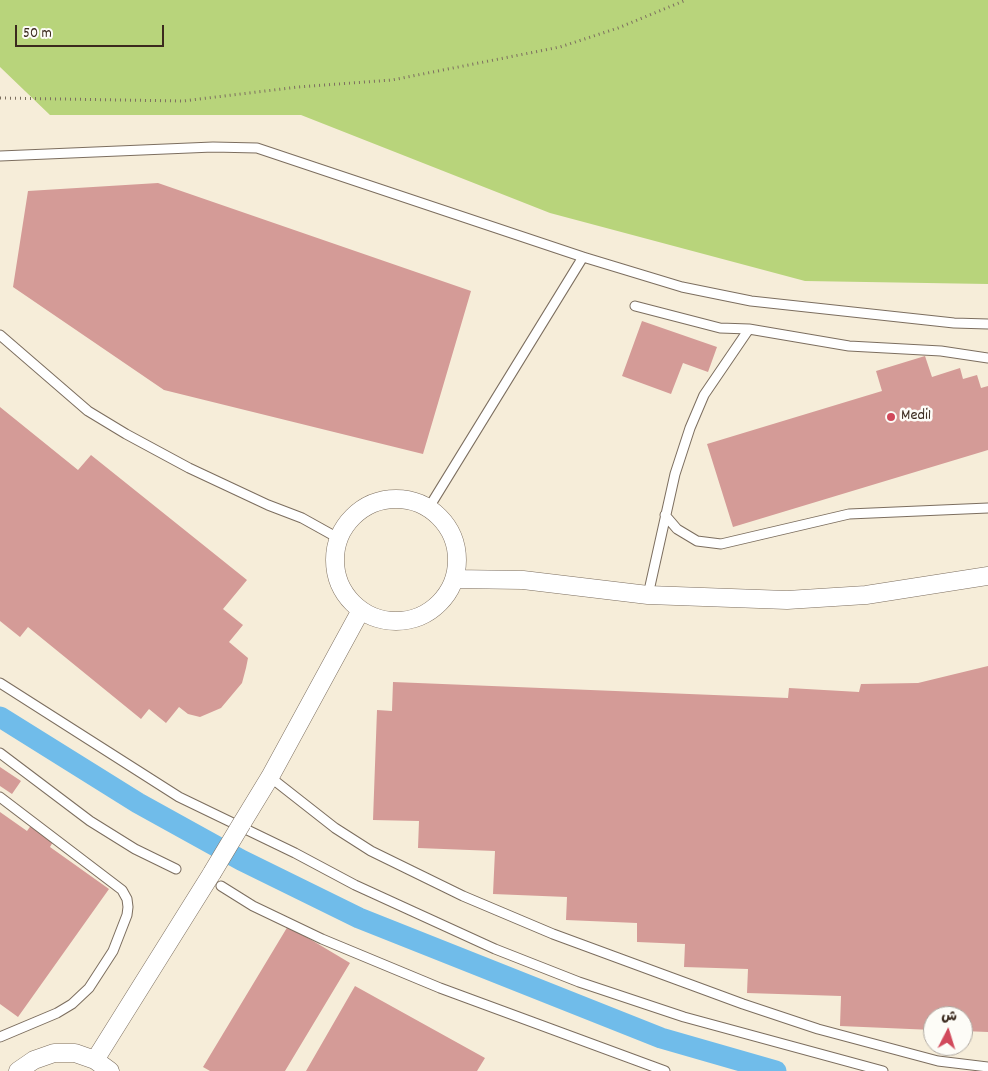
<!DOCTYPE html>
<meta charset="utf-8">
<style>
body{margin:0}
#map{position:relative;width:988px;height:1071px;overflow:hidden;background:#f6edd9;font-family:Dekko,"Playpen Sans Arabic",sans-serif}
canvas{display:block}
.north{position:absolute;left:923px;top:1006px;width:50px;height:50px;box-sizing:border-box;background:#fdfcf7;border:1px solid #afa8a0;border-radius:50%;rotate:5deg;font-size:14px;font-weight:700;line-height:20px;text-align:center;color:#3b2a1e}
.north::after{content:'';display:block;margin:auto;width:18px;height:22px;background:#d1495b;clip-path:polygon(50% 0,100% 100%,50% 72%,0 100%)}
.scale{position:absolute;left:15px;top:25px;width:149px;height:22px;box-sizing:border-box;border:2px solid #3b2a1e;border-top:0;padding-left:6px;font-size:15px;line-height:18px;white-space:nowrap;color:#3b2a1e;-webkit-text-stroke:4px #fdfcf7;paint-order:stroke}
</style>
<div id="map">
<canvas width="988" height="1071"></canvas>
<div class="north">ش</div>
<div class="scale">50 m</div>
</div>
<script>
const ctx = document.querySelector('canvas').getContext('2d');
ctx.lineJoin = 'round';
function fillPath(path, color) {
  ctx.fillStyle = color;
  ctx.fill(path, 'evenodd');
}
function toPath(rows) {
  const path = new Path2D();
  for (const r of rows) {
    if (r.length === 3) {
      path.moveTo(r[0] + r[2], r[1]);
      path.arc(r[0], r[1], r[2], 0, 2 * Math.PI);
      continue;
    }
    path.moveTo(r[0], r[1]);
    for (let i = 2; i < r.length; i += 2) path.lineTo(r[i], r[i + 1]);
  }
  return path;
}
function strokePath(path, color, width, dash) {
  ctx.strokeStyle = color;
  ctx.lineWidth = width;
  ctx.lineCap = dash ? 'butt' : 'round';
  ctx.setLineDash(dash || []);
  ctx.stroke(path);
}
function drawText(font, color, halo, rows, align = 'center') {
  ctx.font = font + ' Dekko,sans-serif';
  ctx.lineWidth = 5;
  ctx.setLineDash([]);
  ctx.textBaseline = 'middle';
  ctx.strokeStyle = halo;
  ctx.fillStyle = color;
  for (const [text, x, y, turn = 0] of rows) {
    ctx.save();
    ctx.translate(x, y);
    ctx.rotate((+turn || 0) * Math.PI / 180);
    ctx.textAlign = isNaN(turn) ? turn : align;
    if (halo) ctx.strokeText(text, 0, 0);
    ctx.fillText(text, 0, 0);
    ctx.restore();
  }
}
const green = toPath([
 [0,0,988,0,988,284,805,281,550,213,301,115,50,115,0,67]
]);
const canal = toPath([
 [0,717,138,803,241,860,359,918,661,1038,776,1071]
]);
const building = toPath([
 [158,183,471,291,423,454,164,390,13,287,28,191],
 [642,321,717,347,708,372,683,363,671,394,622,376],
 [925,356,932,377,960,368,963,379,977,375,981,388,988,386,988,450,733,527,707,444,882,391,876,371],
 [0,407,78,470,91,455,247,580,223,609,243,625,229,642,248,658,246,668,242,683,221,708,200,717,188,714,179,707,166,723,149,709,141,719,28,627,20,637,0,621],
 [988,666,988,1032,963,1031,963,1016,933,1016,933,1030,840,1026,841,996,747,993,748,969,684,967,685,944,637,942,637,923,566,920,567,897,493,894,495,851,418,848,419,821,373,820,377,710,392,711,393,682,788,698,789,688,859,692,861,684,918,683],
 [0,767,21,781,12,794,0,786],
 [0,812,27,831,32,824,54,840,50,847,109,889,18,1017,0,1004],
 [288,926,350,963,285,1071,210,1071,203,1067],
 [355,986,485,1058,477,1071,306,1071]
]);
const path = toPath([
 [0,98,183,101,298,87,392,80,560,47,618,28,686,0]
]);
const service = toPath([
 [0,156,213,147,257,148,583,257],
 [635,306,720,328,749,329,849,346,941,351,988,358],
 [0,335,88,411,126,434,189,468,268,505,302,518,338,538],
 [428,509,583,257,682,287,751,301,954,323,988,324],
 [665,515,677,529,697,541,721,544,849,514,988,508],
 [648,595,675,474,690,428,704,395,749,329],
 [0,683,179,797,295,853,355,885,495,949,579,982,684,1017,883,1071],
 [0,753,90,821,135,849,176,869],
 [270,777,335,828,371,851,463,896,553,934,743,1004,818,1029,938,1061,988,1067],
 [0,797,122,890,127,899,128,907,127,915,113,951,89,988,72,1004,57,1013,0,1037],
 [221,886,253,906,322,939,440,988,665,1071]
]);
const minor = toPath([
 [396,560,61],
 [454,579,523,580,648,595,787,600,866,595,988,576],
 [242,823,270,777,361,610],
 [95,1060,212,873],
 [18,1071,34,1060,54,1053,75,1053,95,1060,110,1071]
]);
const minorBridge = toPath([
 [212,873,242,823]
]);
const markers = [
 [891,417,5,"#d1495b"]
];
const poiNames = [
 ["Medi1",901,417]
];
fillPath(green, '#b8d47b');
strokePath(canal, '#70bcea', 21);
fillPath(building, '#d49b97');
strokePath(service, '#7c6e5f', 11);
strokePath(minor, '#7c6e5f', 19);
strokePath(path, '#7c6e5f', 3, [1, 4]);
strokePath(service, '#fff', 9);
strokePath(minor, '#fff', 18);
strokePath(minorBridge, '#7c6e5f', 19, []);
strokePath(minorBridge, '#fff', 18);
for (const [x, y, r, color] of markers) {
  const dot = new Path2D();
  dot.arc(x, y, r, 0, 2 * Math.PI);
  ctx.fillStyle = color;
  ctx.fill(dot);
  strokePath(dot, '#fdfcf7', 2);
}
drawText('16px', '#3b2a1e', '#fdfcf7', poiNames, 'left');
</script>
